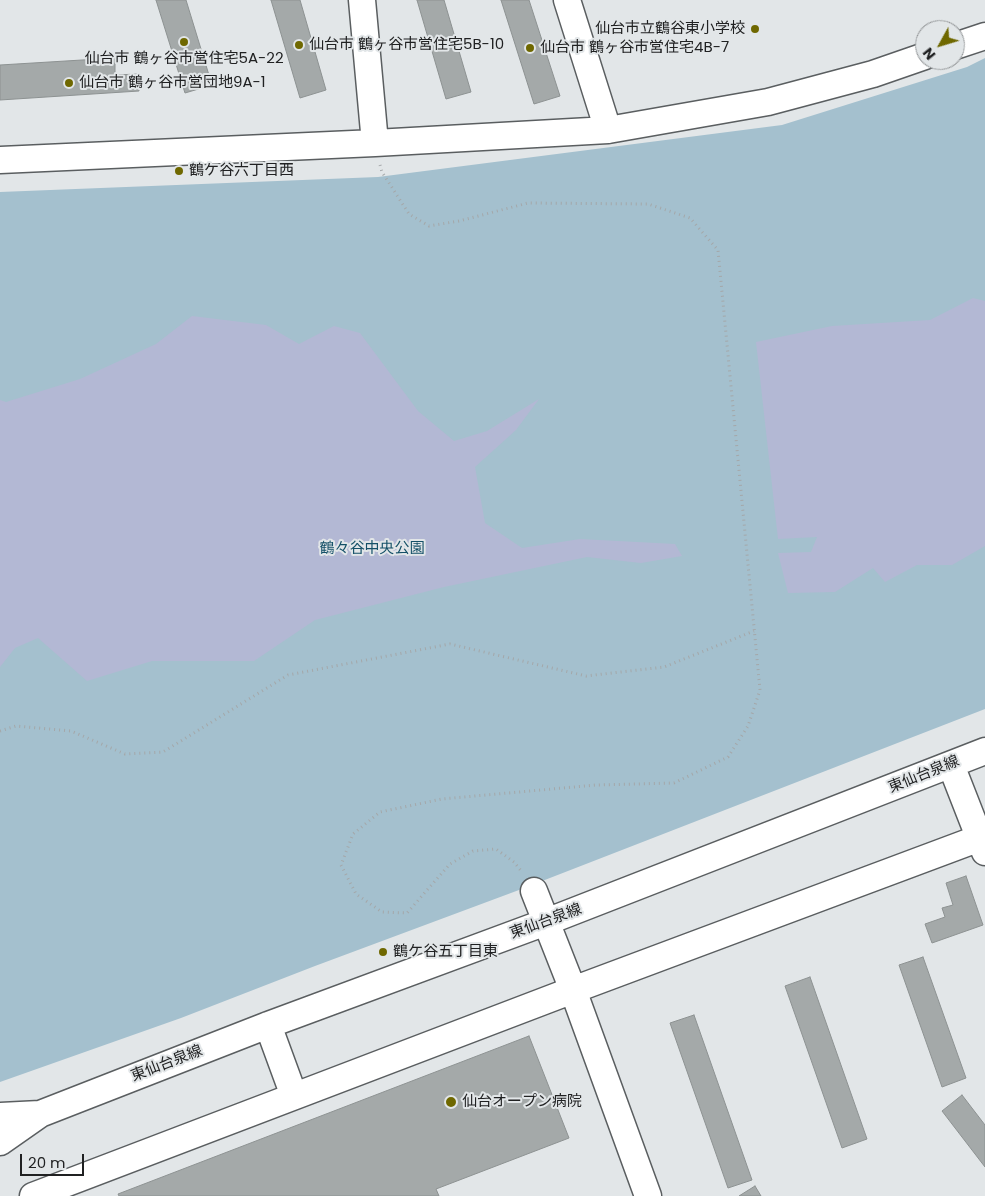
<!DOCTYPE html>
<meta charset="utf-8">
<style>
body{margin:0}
#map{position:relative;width:985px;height:1196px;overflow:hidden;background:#e2e6e8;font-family:Poppins,sans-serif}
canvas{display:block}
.north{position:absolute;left:915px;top:20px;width:50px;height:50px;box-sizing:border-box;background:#e2e6e8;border:1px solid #949799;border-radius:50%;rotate:231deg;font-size:14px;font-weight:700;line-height:20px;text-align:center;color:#202122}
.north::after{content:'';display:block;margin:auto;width:18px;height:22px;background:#6f6800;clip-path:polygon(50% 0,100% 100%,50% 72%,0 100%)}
.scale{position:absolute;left:20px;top:1154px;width:64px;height:22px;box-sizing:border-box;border:2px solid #202122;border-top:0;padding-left:6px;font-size:15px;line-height:18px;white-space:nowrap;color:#202122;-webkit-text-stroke:4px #e2e6e8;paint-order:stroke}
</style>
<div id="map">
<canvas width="985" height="1196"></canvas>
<div class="north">N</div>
<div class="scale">20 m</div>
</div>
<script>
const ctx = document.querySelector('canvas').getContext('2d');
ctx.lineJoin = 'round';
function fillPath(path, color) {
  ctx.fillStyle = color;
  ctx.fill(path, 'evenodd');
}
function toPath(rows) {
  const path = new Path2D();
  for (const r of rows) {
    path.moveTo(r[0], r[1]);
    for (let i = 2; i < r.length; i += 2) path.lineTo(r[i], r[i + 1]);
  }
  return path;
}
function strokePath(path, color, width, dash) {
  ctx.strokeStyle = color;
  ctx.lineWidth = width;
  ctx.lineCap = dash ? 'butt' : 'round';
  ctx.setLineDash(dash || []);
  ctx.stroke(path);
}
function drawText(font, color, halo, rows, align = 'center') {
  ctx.font = font + ' Poppins,"Noto Sans JP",sans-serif';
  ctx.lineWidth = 4;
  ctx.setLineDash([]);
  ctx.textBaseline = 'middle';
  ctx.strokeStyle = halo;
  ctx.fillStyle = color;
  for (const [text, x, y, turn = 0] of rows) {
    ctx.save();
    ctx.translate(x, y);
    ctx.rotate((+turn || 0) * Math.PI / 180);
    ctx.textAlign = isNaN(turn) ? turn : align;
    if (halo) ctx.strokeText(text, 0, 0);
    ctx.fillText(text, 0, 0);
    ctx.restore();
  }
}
const green = toPath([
 [985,58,985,709,519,890,315,966,181,1018,0,1082,0,192,378,177,782,125,967,67]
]);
const water = toPath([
 [973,298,985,301,985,546,952,565,917,565,885,582,873,568,835,592,788,593,778,553,811,552,817,537,778,539,756,342,832,326,930,320],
 [192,316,266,325,299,344,334,326,360,333,418,411,454,441,487,431,539,399,516,430,475,467,485,523,522,548,580,539,675,544,682,556,641,563,587,557,444,587,315,620,254,661,152,661,87,681,38,638,15,648,0,667,0,400,6,402,80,379,156,344]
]);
const building = toPath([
 [156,0,186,0,212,85,185,93,156,0],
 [271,0,300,0,326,90,300,98,271,0],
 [417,0,444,0,471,92,446,99,417,0],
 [501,0,529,0,560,96,534,104,501,0],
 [115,58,115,75,138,74,139,91,0,100,0,65,115,58],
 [966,876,983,925,932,943,925,924,945,917,942,908,953,905,946,883,966,876],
 [923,957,966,1078,942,1087,899,965,923,957],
 [810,977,867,1139,842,1148,785,986,810,977],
 [694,1015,752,1180,728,1188,670,1023,694,1015],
 [529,1036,569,1138,436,1189,439,1196,119,1196,118,1194,529,1036],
 [962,1095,985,1125,985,1167,942,1111,962,1095],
 [755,1186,761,1196,739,1196,755,1186]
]);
const path = toPath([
 [380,165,382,172,409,214,429,226,459,221,528,203,648,204,690,218,718,250,760,690,748,726,728,757,674,783,596,785,442,799,380,812,353,834,341,865,356,894,382,912,407,913,450,864,473,851,496,849,514,862,522,872],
 [0,731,16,726,71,731,125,754,163,752,288,675,450,644,586,676,664,667,754,631]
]);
const minor = toPath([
 [362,0,375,143],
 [567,0,608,130],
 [955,46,985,36],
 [0,160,375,143,608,130,768,102,873,74,925,56],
 [951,765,985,852],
 [534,891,573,990,648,1196],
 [268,1025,294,1096],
 [0,1116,40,1114],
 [0,1142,40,1114,268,1025,546,922,985,751],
 [33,1196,573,990,985,836]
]);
const markers = [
 [755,29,5,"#6f6800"],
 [184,42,5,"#6f6800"],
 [299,45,5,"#6f6800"],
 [530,48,5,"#6f6800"],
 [69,83,5,"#6f6800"],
 [179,171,5,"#6f6800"],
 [383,952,5,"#6f6800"],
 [451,1102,6,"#6f6800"]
];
const poiNames = [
 ["仙台市立鶴谷東小学校",745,29,"right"],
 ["仙台市 鶴ヶ谷市営住宅5B-10",309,45],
 ["仙台市 鶴ヶ谷市営住宅4B-7",540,48],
 ["仙台市 鶴ヶ谷市営住宅5A-22",184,59,"center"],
 ["仙台市 鶴ヶ谷市営団地9A-1",79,83],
 ["鶴ケ谷六丁目西",189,171],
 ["鶴ケ谷五丁目東",393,952],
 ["仙台オープン病院",462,1102]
];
const parkNames = [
 ["鶴々谷中央公園",372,549]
];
const streetNames = [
 ["東仙台泉線",924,775,-22],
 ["東仙台泉線",546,922,-20],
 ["東仙台泉線",167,1064,-21]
];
fillPath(green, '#a4c0ce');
fillPath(water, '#b3b8d4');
fillPath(building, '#a4a9a9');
strokePath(building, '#8d9292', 1);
strokePath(minor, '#5a5e60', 29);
strokePath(path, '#a4a7a9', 3, [1, 4]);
strokePath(minor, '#fff', 26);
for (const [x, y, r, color] of markers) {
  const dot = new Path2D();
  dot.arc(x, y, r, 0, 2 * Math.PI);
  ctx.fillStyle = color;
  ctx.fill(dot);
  strokePath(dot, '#e2e6e8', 2);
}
drawText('15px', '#202122', '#e2e6e8', poiNames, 'left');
drawText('15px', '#145067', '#e2e6e8', parkNames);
drawText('15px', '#202122', '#e2e6e8', streetNames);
</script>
